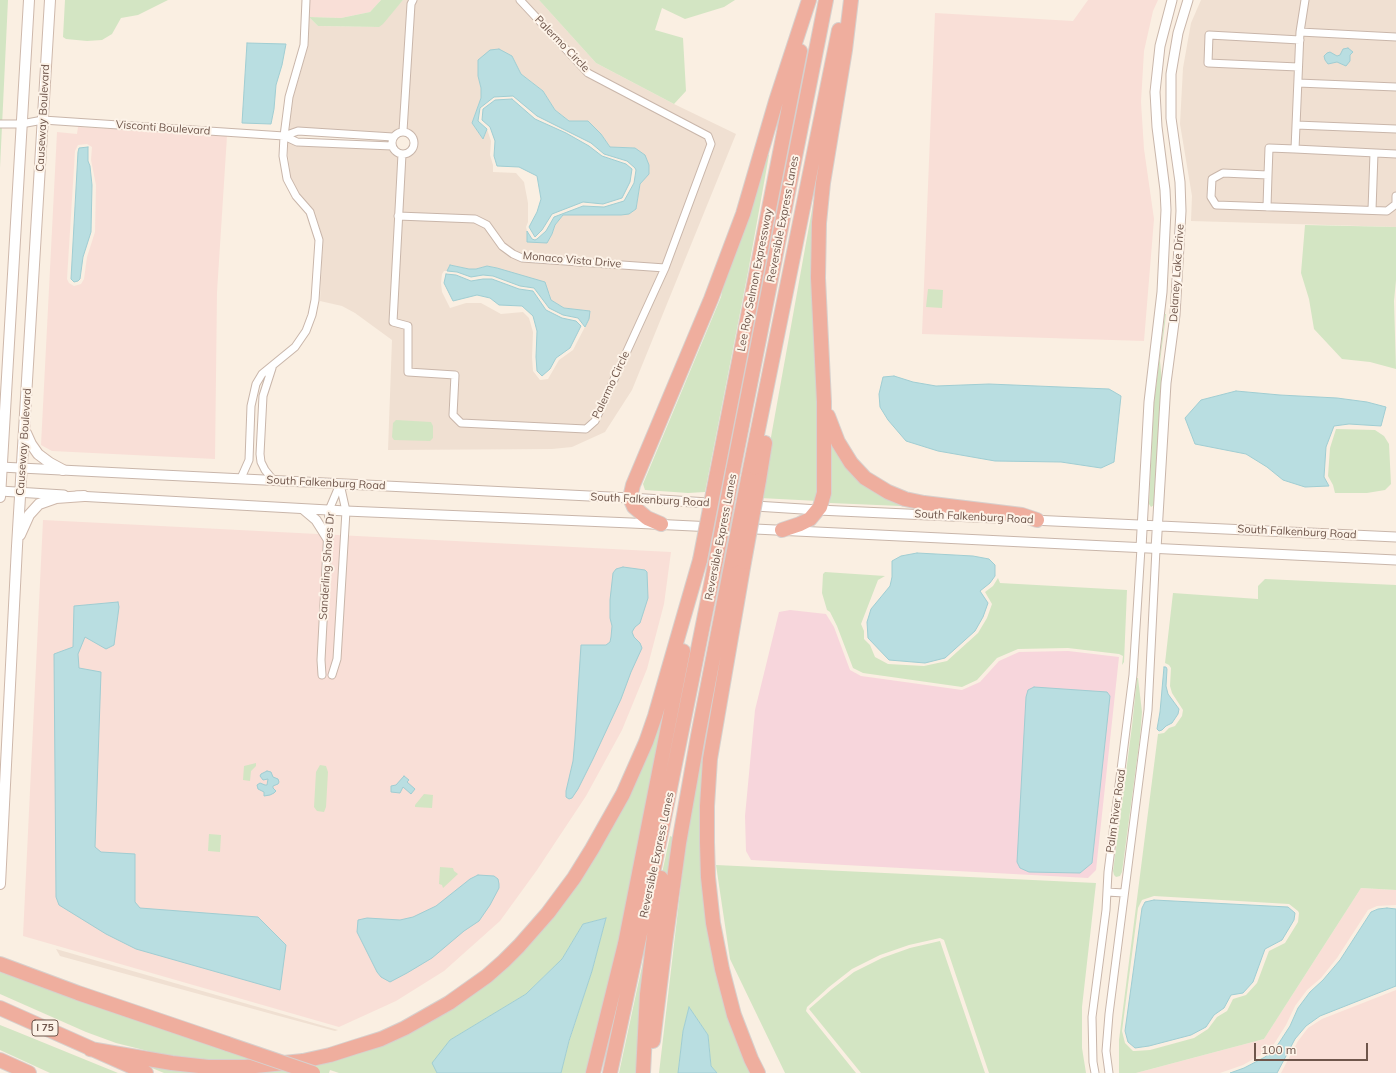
<!DOCTYPE html>
<style>
body{margin:0}
#map{position:relative;width:1396px;height:1073px;overflow:hidden;background:#faefe2;font-family:Mulish,sans-serif}
canvas{display:block}
.scale{position:absolute;left:1254px;top:1043px;width:114px;height:18px;box-sizing:border-box;border:2px solid #6f564b;border-top:0;padding-left:5px;font-size:12px;line-height:14px;white-space:nowrap;color:#6f564b;-webkit-text-stroke:3px #fdf3e8;paint-order:stroke}
</style>
<div id="map">
<canvas width="1396" height="1073"></canvas>
<div class="scale">100 m</div>
</div>
<script>
const ctx = document.querySelector('canvas').getContext('2d');
ctx.lineJoin = 'round';
function fillPath(path, color) {
  ctx.fillStyle = color;
  ctx.fill(path, 'evenodd');
}
function toPath(rows) {
  const path = new Path2D();
  for (const r of rows) {
    if (r.length === 3) {
      path.moveTo(r[0] + r[2], r[1]);
      path.arc(r[0], r[1], r[2], 0, 2 * Math.PI);
      continue;
    }
    path.moveTo(r[0], r[1]);
    for (let i = 2; i < r.length; i += 2) path.lineTo(r[i], r[i + 1]);
  }
  return path;
}
function strokePath(path, color, width, dash) {
  ctx.strokeStyle = color;
  ctx.lineWidth = width;
  ctx.lineCap = dash ? 'butt' : 'round';
  ctx.setLineDash(dash || []);
  ctx.stroke(path);
}
function drawText(font, color, halo, rows, align = 'center') {
  ctx.font = font + ' Mulish,sans-serif';
  ctx.lineWidth = 4;
  ctx.setLineDash([]);
  ctx.textBaseline = 'middle';
  ctx.strokeStyle = halo;
  ctx.fillStyle = color;
  for (const [text, x, y, turn = 0] of rows) {
    ctx.save();
    ctx.translate(x, y);
    ctx.rotate((+turn || 0) * Math.PI / 180);
    ctx.textAlign = isNaN(turn) ? turn : align;
    if (halo) ctx.strokeText(text, 0, 0);
    ctx.fillText(text, 0, 0);
    ctx.restore();
  }
}
const residential = toPath([
 [403,0,539,0,596,63,674,104,736,134,632,390,605,432,572,447,552,449,388,450,392,340,355,313,342,306,320,301,323,239,315,212,299,194,291,178,288,156,288,142,297,146,390,150,394,155,402,158,408,157,415,152,417,147,418,141,413,132,404,128,397,129,391,133,298,128,289,130,293,98,308,46,309,17,318,26,378,27],
 [512,56,521,74,543,91,555,110,569,121,588,121,601,134,610,147,635,148,649,173,640,184,636,209,621,215,563,215,555,225,552,234,547,242,527,242,527,231,526,227,528,222,528,203,524,182,516,173,493,172,493,165,490,155,491,141,487,129,483,139,472,123,481,98,481,88,478,76],
 [450,265,469,269,476,269,487,266,497,268,518,275,550,294,550,300,564,308,589,311,589,319,573,350,559,360,548,379,540,380,533,371,532,357,533,332,529,318,523,312,501,314,481,303,466,303,450,308,442,292,441,283,442,274,444,271,447,271],
 [1201,0,1396,0,1396,33,1376,32,1375,39,1396,41,1396,83,1373,82,1372,89,1396,91,1396,227,1191,221,1192,196,1180,124,1183,68,1191,23],
 [56,949,338,1030,335,1031,279,1016,60,956]
]);
const commercial = toPath([
 [310,0,381,0,370,12,341,18,309,17],
 [1088,0,1158,0,1153,11,1144,51,1141,102,1144,149,1154,219,1144,341,922,334,935,13,1073,21],
 [78,127,227,136,217,292,215,459,52,451,41,445,57,132,77,134],
 [87,144,92,147,91,160,96,185,95,232,87,257,84,279,81,284,74,286,69,283,67,279,75,151,78,145],
 [43,520,671,552,664,604,647,669,622,730,586,796,537,870,500,921,444,971,396,1001,339,1027,23,936],
 [1361,888,1396,890,1396,905,1377,906,1368,910,1337,958,1321,978,1307,990,1295,1006,1286,1025,1274,1044,1262,1054,1243,1065,1220,1073,1136,1073,1264,1039],
 [1396,990,1396,1073,1281,1073,1298,1041,1308,1028,1322,1019]
]);
const medical = toPath([
 [790,610,826,614,834,627,850,670,861,676,883,679,962,690,980,682,999,661,1019,652,1068,651,1119,657,1096,870,1088,878,751,860,746,851,745,816,755,710,779,612]
]);
const green = toPath([
 [0,0,8,0,0,168],
 [65,0,168,0,138,15,121,18,112,34,102,40,87,41,66,39,63,37],
 [381,0,403,0,383,24,379,27,318,26,309,17,341,18,370,12],
 [539,0,735,0,724,7,685,19,662,8,655,30,683,38,686,91,674,104,596,63],
 [767,154,769,155,748,272,705,492,688,493,645,490,643,484,721,297,724,282],
 [815,193,819,393,818,501,760,498],
 [1305,225,1396,227,1396,280,1394,301,1396,369,1370,362,1342,359,1314,329,1309,299,1301,273],
 [928,289,943,290,942,308,926,307],
 [1165,314,1166,314,1165,323,1160,361,1162,382,1154,505,1151,507,1149,504,1154,403],
 [396,420,431,422,433,426,433,438,430,441,394,440,392,437,393,423],
 [1336,429,1375,430,1384,436,1389,444,1391,484,1385,490,1367,493,1335,493,1333,485,1328,476,1330,448],
 [830,431,845,460,924,507,830,503,828,501],
 [825,572,885,576,878,580,861,624,864,631,864,639,870,645,875,657,888,664,924,666,947,661,978,633,987,618,992,604,985,592,993,586,998,578,1000,583,1127,590,1124,662,1122,665,1123,656,1119,654,1068,648,1018,649,997,658,977,680,962,687,863,673,853,668,837,626,830,612,827,610,822,593,823,574],
 [1265,579,1396,585,1396,890,1361,888,1264,1039,1136,1073,1119,1073,1119,1040,1158,734,1164,733,1169,728,1175,726,1182,716,1183,710,1172,693,1170,686,1171,668,1169,665,1165,663,1173,593,1258,599,1258,586],
 [1154,896,1289,904,1298,911,1299,913,1298,922,1285,943,1269,951,1257,983,1246,995,1233,999,1227,1011,1217,1017,1208,1029,1194,1038,1150,1050,1135,1051,1133,1051,1125,1043,1122,1031,1138,908,1142,900],
 [1137,678,1138,678,1142,712,1140,737,1122,872,1120,876,1116,877,1114,875,1113,871,1132,726],
 [660,720,662,720,659,737,618,950,587,1073,561,1073,569,1042,592,971,606,918,583,924,562,959,526,994,450,1040,433,1063,437,1073,339,1073,330,1070,329,1073,235,1073,356,1054,526,948],
 [706,728,711,729,705,878,754,1073,717,1073,711,1066,708,1035,689,1007,683,1031,678,1073,659,1073,685,850],
 [256,763,256,766,251,771,250,781,243,780,244,766],
 [320,765,326,766,328,772,326,807,324,812,317,811,314,807,316,772],
 [424,794,433,795,432,808,415,807,415,805],
 [209,834,221,835,220,852,208,851],
 [670,836,675,838,642,1073,619,1073],
 [716,865,1096,883,1082,1007,1082,1048,1086,1073,989,1073,944,940,940,938,909,945,880,955,852,969,829,987,807,1007,806,1011,856,1073,785,1073,730,959],
 [440,867,453,868,454,871,458,874,443,888,442,885,439,884],
 [940,941,985,1073,861,1073,809,1009,832,989,854,972,882,958,910,948],
 [0,972,110,1011,252,1059,216,1060,179,1057,156,1053,116,1043,86,1032,0,994],
 [0,1025,15,1031,118,1073,50,1073,0,1050],
 [148,1065,221,1073,164,1073,147,1066]
]);
const water = toPath([
 [247,43,286,44,282,65,276,85,274,109,271,124,242,123,247,43],
 [1348,48,1353,52,1350,55,1350,61,1346,66,1337,62,1328,64,1325,60,1324,56,1327,53,1330,52,1337,56,1340,55,1343,49,1348,48],
 [499,49,512,56,521,74,543,91,555,110,569,121,588,121,601,134,610,147,635,148,645,155,649,165,649,174,640,184,636,209,629,214,621,215,563,215,555,225,552,234,547,243,527,242,527,231,532,239,535,240,537,239,546,231,554,217,583,206,604,207,624,201,634,183,636,170,635,168,627,161,604,154,591,143,537,116,513,96,494,97,480,108,478,121,487,129,483,139,472,123,481,98,481,88,478,76,478,60,490,50,499,49],
 [512,99,535,119,566,133,589,146,602,156,626,164,632,169,630,182,622,198,603,204,583,202,552,214,542,230,535,237,529,227,537,212,541,199,537,176,519,167,497,166,494,156,495,141,490,127,482,120,483,109,495,100,512,99],
 [88,147,88,161,90,166,92,185,91,232,83,257,80,279,78,281,74,282,71,279,78,152,79,148,88,147],
 [450,265,469,269,476,269,487,266,497,268,545,282,551,300,564,308,590,311,589,319,585,327,578,318,563,315,549,308,534,288,520,286,493,276,483,275,471,277,457,272,447,271,450,265],
 [446,274,456,275,471,281,483,279,492,279,519,289,533,291,546,310,562,318,576,321,581,326,570,348,556,358,550,369,542,376,537,371,536,357,537,331,533,316,522,306,499,305,490,298,477,295,453,301,444,283,446,274],
 [894,376,913,382,936,386,989,384,1109,389,1121,396,1114,462,1101,468,1061,462,995,461,938,451,906,441,888,420,880,407,879,394,883,377,894,376],
 [1236,391,1280,395,1337,398,1367,402,1386,407,1381,426,1349,424,1334,426,1326,447,1324,477,1329,486,1305,487,1283,480,1267,467,1246,454,1195,444,1185,418,1201,400,1236,391],
 [917,553,973,556,989,559,995,565,995,576,990,583,980,591,988,603,983,617,975,631,945,658,925,663,889,660,868,638,867,622,871,609,890,586,892,577,892,561,901,556,917,553],
 [623,567,645,570,647,572,648,598,640,623,635,627,632,632,634,637,640,643,642,648,631,672,621,699,593,759,578,789,572,798,569,799,566,797,566,791,573,761,575,739,581,645,606,645,610,642,611,637,612,626,610,618,610,600,613,573,616,569,623,567],
 [118,602,119,607,114,645,106,649,85,637,78,654,79,668,101,672,95,847,101,852,135,854,135,902,140,908,258,917,286,945,280,990,136,949,106,934,59,905,56,897,54,654,73,647,74,606,118,602],
 [1164,667,1166,667,1167,669,1166,686,1168,694,1179,709,1178,714,1172,723,1166,726,1162,730,1159,731,1157,729,1160,712,1164,667],
 [1034,687,1107,692,1110,696,1092,863,1080,873,1029,872,1020,868,1017,862,1026,697,1028,690,1034,687],
 [267,771,271,772,273,777,278,779,279,782,278,784,273,786,273,788,276,791,274,793,270,795,264,796,264,792,258,789,257,785,260,783,265,785,267,785,268,779,263,780,260,776,261,774,267,771],
 [404,776,409,780,407,782,415,789,411,794,403,787,400,793,391,792,391,786,396,785,404,776],
 [478,875,494,876,498,879,499,884,499,888,490,905,479,921,464,931,432,958,407,973,390,982,381,977,377,972,357,932,358,920,367,918,400,920,413,917,436,906,470,879,478,875],
 [1154,900,1288,907,1295,913,1294,920,1282,940,1265,949,1253,982,1243,993,1231,995,1224,1008,1214,1015,1206,1027,1191,1035,1149,1046,1135,1048,1128,1042,1125,1031,1142,908,1145,902,1154,900],
 [1387,908,1396,909,1396,986,1320,1016,1306,1026,1295,1039,1277,1073,1230,1073,1244,1068,1265,1057,1277,1046,1290,1026,1298,1008,1310,992,1323,980,1340,960,1371,912,1378,909,1387,908],
 [606,918,592,971,569,1041,561,1073,437,1073,432,1063,450,1040,526,994,562,959,583,924,606,918],
 [689,1007,708,1035,711,1066,717,1073,678,1073,683,1031,689,1007]
]);
const minor = toPath([
 [1305,0,1300,32,1295,149,1269,148,1268,175,1223,173,1212,179,1211,197,1216,205,1387,211,1396,204,1396,196],
 [1300,32,1396,37],
 [1298,67,1208,63,1209,35,1300,40],
 [1298,83,1396,87],
 [0,124,21,124,43,120,284,136,298,131,393,137],
 [1296,125,1396,129],
 [403,131,411,4,413,0],
 [403,143,11],
 [284,136,297,142,392,146],
 [1295,149,1396,154],
 [402,154,393,322,408,326,408,372,455,375,453,415,461,423,586,429,595,421,665,268,711,144,708,136,588,73,520,0],
 [1267,207,1268,175],
 [1372,210,1374,153],
 [398,216,475,219,487,225,502,246,513,254,522,258,665,268],
 [272,368,263,396,260,454,261,462,265,470,274,481],
 [241,478,249,460,251,406,256,384,262,374,295,347,306,331,312,315,315,300,319,240,310,212,296,196,287,179,283,156,284,136,289,97,304,45,306,0],
 [322,675,321,660,329,510,340,484],
 [332,675,337,659,346,511,340,484],
 [1107,892,1124,893],
 [1095,1073,1093,1062,1092,1017,1106,910,1108,872,1133,675,1141,548],
 [1109,1073,1106,1051,1109,1014,1148,710,1156,549]
]);
const tertiary = toPath([
 [0,467,630,498,818,510,995,518],
 [0,491,64,495],
 [77,496,346,511,631,523,1396,560],
 [303,509,316,520,328,539],
 [1032,520,1396,537],
 [1141,548,1149,402,1162,292,1166,210,1165,190,1157,127,1155,92,1160,46,1172,0],
 [1156,549,1166,383,1175,315,1181,211,1180,182,1171,118,1171,74,1178,33,1188,0]
]);
const secondary = toPath([
 [26,433,31,444,38,454,50,463,63,470],
 [0,497,29,0],
 [20,535,29,515,39,504,56,498,84,496],
 [0,884,17,546,50,0]
]);
const motorway = toPath([
 [828,416,838,442,851,463,865,478,888,492,905,499,924,503,1022,515,1037,520],
 [733,471,826,0],
 [716,478,800,51],
 [748,479,839,30],
 [759,480,765,443],
 [661,524,647,518,634,507,630,498,633,485,711,299,743,214,776,101,809,0],
 [782,530,800,524,810,519,820,507,824,493,824,402,818,278,819,223,823,183,845,50,851,0],
 [744,562,710,759,707,806,707,842,708,877,713,923,722,969,734,1015,751,1059,758,1073],
 [0,964,78,993,228,1044],
 [0,1008,146,1073],
 [653,1041,665,944,679,843,698,736,732,561],
 [90,1049,172,1063,208,1067,246,1067,303,1061,330,1055,355,1047,381,1039,405,1028,449,1003,487,976,504,961,519,946,548,913,574,878,592,849,623,794,646,742,655,716,700,560],
 [0,1060,29,1073],
 [593,1073,625,944,683,651],
 [610,1073,652,878,716,560],
 [643,1073,647,994,661,878]
]);
const motorwayBridge = toPath([
 [700,560,716,478],
 [716,560,733,471],
 [732,561,748,479],
 [744,562,759,480],
 [228,1044,313,1073]
]);
const shields = [
 [45,1028,26]
];
const shieldNames = [
 ["I 75",45,1028]
];
const streetNames = [
 ["Palermo Circle",562,44,46],
 ["Causeway Boulevard",43,118,-87],
 ["Visconti Boulevard",163,128,4],
 ["Reversible Express Lanes",783,219,-79],
 ["Monaco Vista Drive",572,260,5],
 ["Delaney Lake Drive",1177,273,-86],
 ["Lee Roy Selmon Expressway",755,280,-79],
 ["Palermo Circle",611,385,-65],
 ["Causeway Boulevard",24,442,-86],
 ["South Falkenburg Road",326,483,3],
 ["South Falkenburg Road",650,500,3],
 ["South Falkenburg Road",974,517,3],
 ["South Falkenburg Road",1297,532,3],
 ["Reversible Express Lanes",721,537,-79],
 ["Sanderling Shores Dr",327,566,-86],
 ["Palm River Road",1116,811,-82],
 ["Reversible Express Lanes",657,855,-78]
];
fillPath(residential, '#f0e0d2');
fillPath(commercial, '#f9dfd7');
fillPath(medical, '#f7d6dc');
fillPath(green, '#d3e5c3');
fillPath(water, '#b9dee1');
strokePath(water, '#a0cdd2', 1);
strokePath(minor, '#c9b6aa', 9);
strokePath(tertiary, '#c9b6aa', 11);
strokePath(secondary, '#ceb8ab', 12);
strokePath(motorway, '#d7d0cd', 16);
strokePath(minor, '#fff', 7);
strokePath(tertiary, '#fff', 9);
strokePath(secondary, '#fff', 10);
strokePath(motorway, '#efae9e', 14);
strokePath(motorwayBridge, '#d7d0cd', 16, []);
strokePath(motorwayBridge, '#efae9e', 14);
for (const [x, y, w] of shields) {
  const box = new Path2D();
  box.roundRect(x - w / 2, y - 8, w, 16, 3);
  ctx.fillStyle = '#fdf3e8';
  ctx.fill(box);
  strokePath(box, '#6f564b', 1);
}
drawText('bold 10px', '#6f564b', null, shieldNames);
drawText('11px', '#6f564b', '#fdf3e8', streetNames);
</script>
